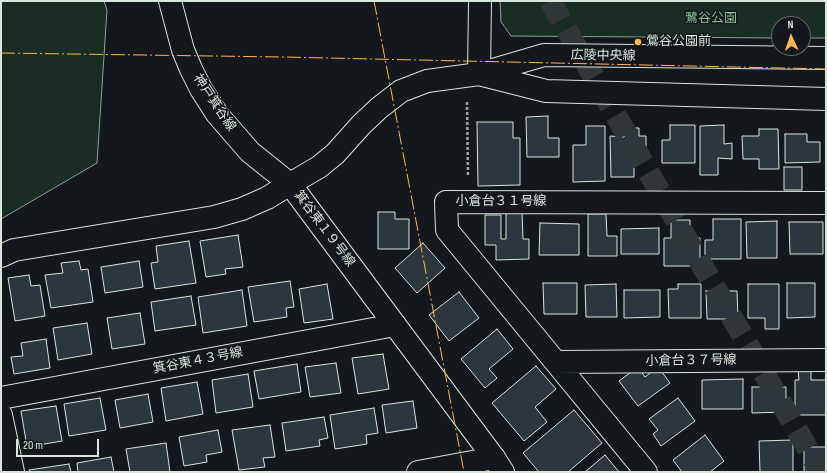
<!DOCTYPE html>
<meta charset="utf-8">
<style>
body{margin:0}
#map{position:relative;width:827px;height:473px;overflow:hidden;background:#14181c;font-family:"Sofia Sans Condensed",sans-serif}
canvas{display:block}
.frame{position:absolute;inset:0;border:2px solid #d8e6dc;pointer-events:none}
.north{position:absolute;left:771px;top:16px;width:40px;height:40px;box-sizing:border-box;background:#14181c;border:1px solid #626a69;border-radius:50%;rotate:357deg;font-size:11px;font-weight:700;line-height:16px;text-align:center;color:#d8e6dc}
.north::after{content:'';display:block;margin:auto;width:14px;height:18px;background:#ffb74d;clip-path:polygon(50% 0,100% 100%,50% 72%,0 100%)}
.scale{position:absolute;left:16px;top:439px;width:83px;height:18px;box-sizing:border-box;border:2px solid #d8e6dc;border-top:0;padding-left:5px;font-size:12px;line-height:14px;white-space:nowrap;color:#d8e6dc;-webkit-text-stroke:3px #14181c;paint-order:stroke}
</style>
<div id="map">
<canvas width="827" height="473"></canvas>
<div class="frame"></div>
<div class="north">N</div>
<div class="scale">20 m</div>
</div>
<script>
const ctx = document.querySelector('canvas').getContext('2d');
ctx.lineJoin = 'round';
function fillPath(path, color) {
  ctx.fillStyle = color;
  ctx.fill(path, 'evenodd');
}
function toPath(rows) {
  const path = new Path2D();
  for (const r of rows) {
    path.moveTo(r[0], r[1]);
    for (let i = 2; i < r.length; i += 2) path.lineTo(r[i], r[i + 1]);
  }
  return path;
}
function strokePath(path, color, width, dash) {
  ctx.strokeStyle = color;
  ctx.lineWidth = width;
  ctx.lineCap = dash ? 'butt' : 'round';
  ctx.setLineDash(dash || []);
  ctx.stroke(path);
}
function drawText(font, color, halo, rows, align = 'center') {
  ctx.font = font + ' "Sofia Sans Condensed","Noto Sans JP",sans-serif';
  ctx.lineWidth = 3;
  ctx.setLineDash([]);
  ctx.textBaseline = 'middle';
  ctx.strokeStyle = halo;
  ctx.fillStyle = color;
  for (const [text, x, y, turn = 0] of rows) {
    ctx.save();
    ctx.translate(x, y);
    ctx.rotate((+turn || 0) * Math.PI / 180);
    ctx.textAlign = isNaN(turn) ? turn : align;
    if (halo) ctx.strokeText(text, 0, 0);
    ctx.fillText(text, 0, 0);
    ctx.restore();
  }
}
const green = toPath([
 [1,1,104,1,107,10,97,163,1,219,1,1],
 [500,1,826,1,826,38,803,38,803,24,779,24,779,38,511,36,501,22,500,1]
]);
const building = toPath([
 [548,116,548,138,559,138,559,157,527,157,526,117,548,116],
 [477,122,513,122,513,138,520,138,520,185,478,186,477,122],
 [670,125,695,125,695,163,662,163,662,140,670,140,670,125],
 [724,125,724,144,732,143,732,159,718,158,718,175,700,175,700,126,724,125],
 [586,126,605,126,605,181,573,182,573,145,586,145,586,126],
 [624,128,639,128,639,136,646,136,646,153,634,154,634,177,611,177,610,136,624,137,624,128],
 [759,129,778,129,779,169,759,169,759,159,743,159,742,136,759,136,759,129],
 [785,134,807,134,807,142,820,142,820,162,785,163,785,134],
 [784,167,802,167,802,190,784,190,784,167],
 [378,212,395,212,395,219,409,219,409,249,378,249,378,212],
 [506,212,522,212,523,239,529,239,529,259,496,260,496,245,485,245,485,215,501,215,501,239,506,239,506,212],
 [588,214,606,214,607,236,617,236,617,256,588,256,588,214],
 [713,219,741,219,741,259,705,259,705,240,713,240,713,219],
 [671,220,690,220,690,238,700,238,700,266,664,266,664,238,671,238,671,220],
 [777,221,777,258,747,258,746,222,777,221],
 [789,222,823,222,823,254,790,254,789,222],
 [540,223,579,224,579,255,539,255,540,223],
 [659,228,659,254,621,254,621,229,659,228],
 [238,235,243,267,225,269,226,274,206,277,200,241,238,235],
 [189,241,196,283,155,289,151,263,158,262,156,246,189,241],
 [423,243,445,268,417,293,395,268,423,243],
 [79,261,81,270,88,269,93,302,51,308,45,275,63,273,61,263,79,261],
 [139,261,143,287,105,293,101,267,139,261],
 [29,275,31,286,40,285,45,316,15,321,8,278,29,275],
 [290,281,294,307,286,308,287,317,254,322,248,287,290,281],
 [543,283,577,283,577,314,544,314,543,283],
 [787,283,815,283,815,317,787,318,787,283],
 [327,284,333,319,304,323,299,289,327,284],
 [616,284,617,317,586,317,585,285,616,284],
 [678,284,701,284,701,318,669,318,668,289,678,289,678,284],
 [748,284,779,284,779,329,765,329,765,318,748,318,748,284],
 [242,290,247,326,203,333,198,297,242,290],
 [624,290,660,290,660,317,624,318,624,290],
 [706,291,737,291,738,319,707,319,706,291],
 [459,292,479,318,449,341,429,315,459,292],
 [191,296,196,325,155,331,151,302,191,296],
 [140,313,145,344,112,349,107,318,140,313],
 [87,323,92,354,58,360,53,328,87,323],
 [497,329,513,349,489,369,497,378,485,388,461,359,497,329],
 [46,339,50,368,14,374,11,357,23,356,21,343,46,339],
 [383,354,389,389,358,394,352,358,383,354],
 [336,363,341,393,310,397,305,367,336,363],
 [297,364,301,392,259,399,254,371,297,364],
 [536,366,556,389,535,407,547,422,524,441,492,403,536,366],
 [638,367,645,377,658,367,670,383,638,406,619,381,638,367],
 [798,369,811,369,811,380,826,380,826,415,795,415,795,380,799,380,798,369],
 [248,374,253,407,216,413,212,380,248,374],
 [743,379,743,409,702,409,702,380,743,379],
 [197,382,203,414,166,421,161,388,197,382],
 [752,387,786,387,786,412,752,413,752,387],
 [148,394,153,422,120,428,115,400,148,394],
 [100,398,106,430,69,436,64,404,100,398],
 [678,398,695,421,661,446,653,434,658,430,649,419,678,398],
 [413,401,417,428,386,433,382,405,413,401],
 [56,406,62,441,27,447,21,411,56,406],
 [374,408,378,433,366,435,367,444,335,449,330,415,374,408],
 [574,410,602,443,568,472,539,472,523,453,574,410],
 [324,417,328,438,319,440,320,446,286,451,282,423,324,417],
 [270,425,275,457,263,458,265,467,239,470,232,430,270,425],
 [218,430,222,452,206,455,207,462,184,466,179,437,218,430],
 [705,435,724,461,710,472,682,472,673,460,705,435],
 [793,440,793,472,760,472,759,441,793,440],
 [166,443,170,472,130,472,126,449,166,443],
 [804,447,826,447,826,472,804,472,804,447],
 [605,455,619,472,585,472,605,455],
 [111,457,114,472,78,472,77,463,111,457],
 [69,464,71,472,30,472,29,470,69,464]
]);
const tertiaryTunnel = toPath([
 [550,1,821,472]
]);
const path = toPath([
 [467,102,468,177]
]);
const minor = toPath([
 [479,74,544,55,826,58],
 [479,74,546,91,826,99],
 [479,74,480,1],
 [1,256,14,250,214,217,242,209,267,198,290,184],
 [556,362,826,360],
 [1,398,395,325],
 [1,415,13,472],
 [418,472,494,458],
 [646,472,447,230,446,202,826,203]
]);
const tertiary = toPath([
 [170,1,183,50,191,69,201,89,217,114,250,152,290,184,494,458,503,472],
 [290,184,319,167,335,154,361,125,379,108,401,91,427,81,479,74]
]);
const power = toPath([
 [374,1,464,472],
 [1,53,282,57,826,69]
]);
const markers = [
 [638,42,4,"#ffb74d"]
];
const parkNames = [
 ["鷺谷公園",711,19]
];
const poiNames = [
 ["鶯谷公園前",646,42]
];
const streetNames = [
 ["広陵中央線",603,56,1],
 ["神戸箕谷線",214,103,56],
 ["小倉台３１号線",501,202],
 ["箕谷東１９号線",324,229,53],
 ["箕谷東４３号線",198,361,-11],
 ["小倉台３７号線",691,361,-1]
];
fillPath(green, '#1a2d24');
strokePath(green, '#939e99', 1);
fillPath(building, '#2c363c');
strokePath(building, '#d8e6dc', 1);
strokePath(tertiaryTunnel, '#313739', 22, [22, 11]);
strokePath(minor, '#d8e6dc', 24);
strokePath(tertiary, '#d8e6dc', 24);
strokePath(path, '#9da8a2', 2.5, [3, 2]);
strokePath(minor, '#14181c', 22);
strokePath(tertiary, '#14181c', 22);
strokePath(power, '#ffb74d', 1, [14, 3, 2, 3]);
for (const [x, y, r, color] of markers) {
  const dot = new Path2D();
  dot.arc(x, y, r, 0, 2 * Math.PI);
  ctx.fillStyle = color;
  ctx.fill(dot);
  strokePath(dot, '#14181c', 1.5);
}
drawText('13px', '#8ac095', '#14181c', parkNames);
drawText('13px', '#d8e6dc', '#14181c', poiNames, 'left');
drawText('13px', '#d8e6dc', '#14181c', streetNames);
</script>
